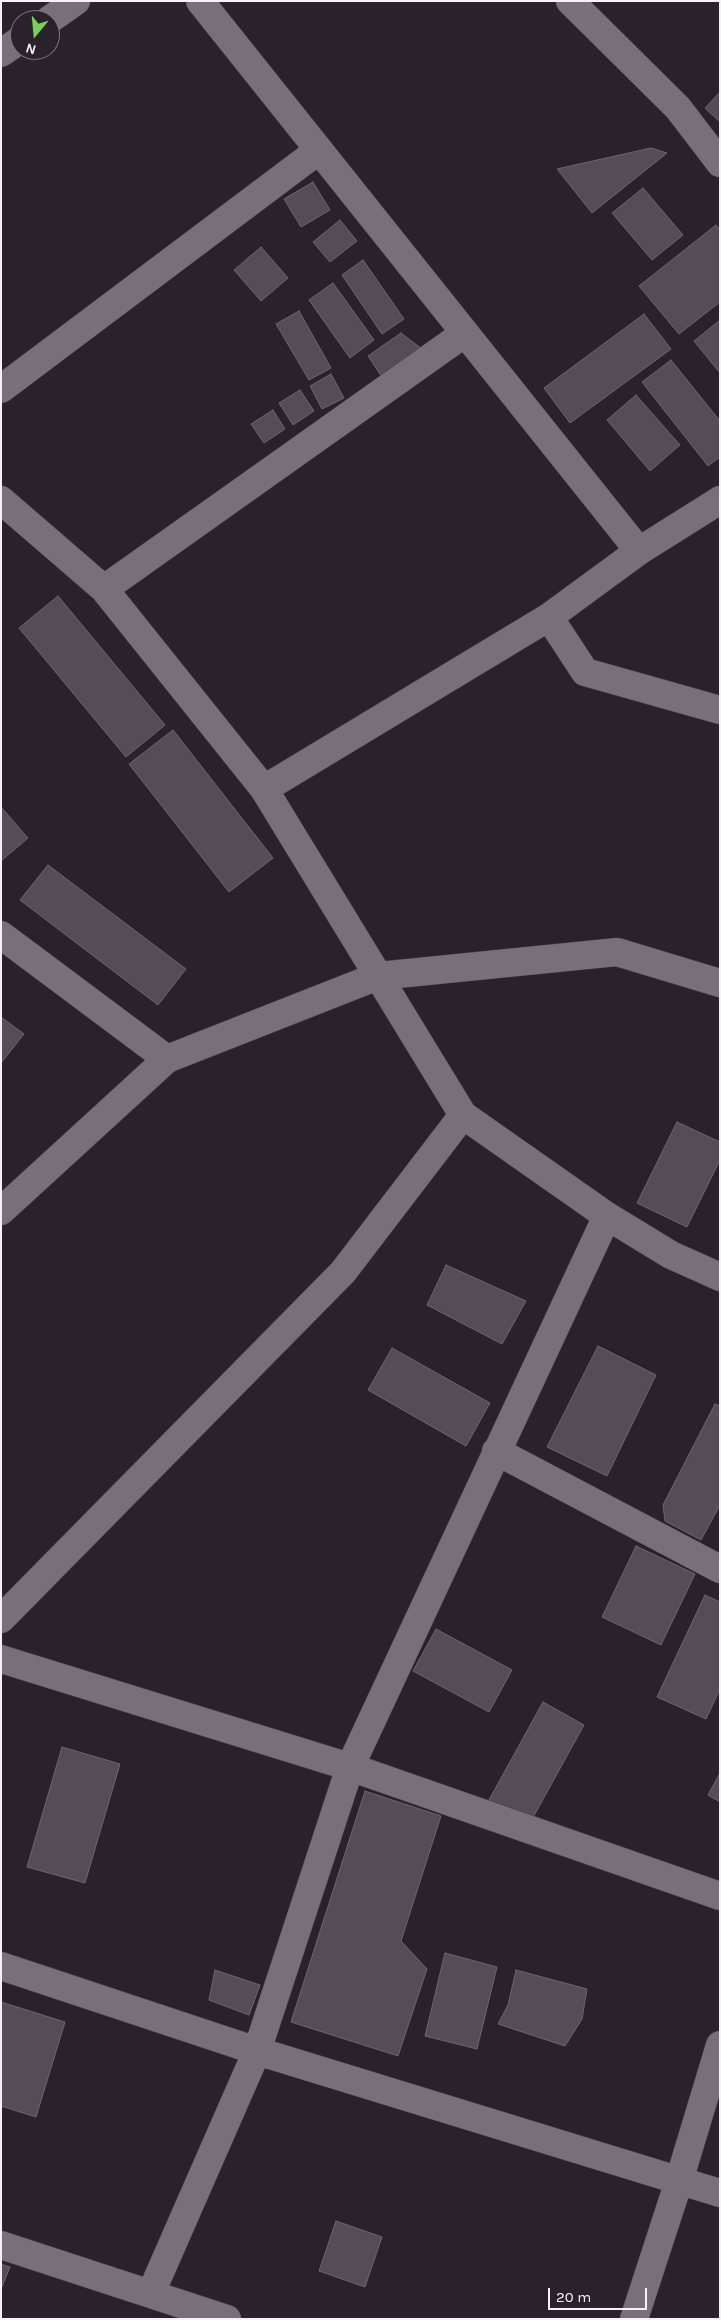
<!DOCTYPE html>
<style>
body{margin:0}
#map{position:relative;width:721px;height:2320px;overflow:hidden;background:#29222b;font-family:Karla,sans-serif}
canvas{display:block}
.frame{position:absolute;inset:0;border:2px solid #f6f1f7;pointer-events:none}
.north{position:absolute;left:10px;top:10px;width:50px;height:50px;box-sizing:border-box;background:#29222b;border:1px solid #7b757d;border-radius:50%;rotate:197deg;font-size:14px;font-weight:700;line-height:20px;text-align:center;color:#f6f1f7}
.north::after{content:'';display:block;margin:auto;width:18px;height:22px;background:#79d157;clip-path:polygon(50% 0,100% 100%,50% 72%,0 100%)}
.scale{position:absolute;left:548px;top:2288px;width:99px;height:22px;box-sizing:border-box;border:2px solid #f6f1f7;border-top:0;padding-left:6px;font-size:15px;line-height:18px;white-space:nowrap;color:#f6f1f7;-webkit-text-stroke:4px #29222b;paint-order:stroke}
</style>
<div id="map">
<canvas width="721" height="2320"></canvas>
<div class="frame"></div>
<div class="north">N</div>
<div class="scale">20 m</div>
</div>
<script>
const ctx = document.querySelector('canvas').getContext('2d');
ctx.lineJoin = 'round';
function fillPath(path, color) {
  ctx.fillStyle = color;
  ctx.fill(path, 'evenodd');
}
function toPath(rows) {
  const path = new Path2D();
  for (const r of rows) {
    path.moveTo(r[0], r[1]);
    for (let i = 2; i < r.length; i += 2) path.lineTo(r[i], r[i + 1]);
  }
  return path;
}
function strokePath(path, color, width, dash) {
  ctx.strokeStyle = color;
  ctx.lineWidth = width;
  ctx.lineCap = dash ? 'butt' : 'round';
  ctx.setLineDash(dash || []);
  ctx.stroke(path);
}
const building = toPath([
 [720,92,720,122,705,108,720,92],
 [651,148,667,153,592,213,557,169,651,148],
 [313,182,330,210,301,227,284,199,313,182],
 [643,188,683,235,652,260,612,213,643,188],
 [340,220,357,241,330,262,313,242,340,220],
 [716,225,720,230,720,302,679,334,639,286,716,225],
 [261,247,288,278,261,301,234,270,261,247],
 [363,260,404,319,382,334,342,275,363,260],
 [333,283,374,340,350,358,309,300,333,283],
 [299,311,331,368,309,380,276,324,299,311],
 [644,314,671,349,570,423,544,388,644,314],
 [720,320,720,373,694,341,720,320],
 [401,333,422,349,382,377,368,356,401,333],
 [671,360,720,421,720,457,708,466,642,382,671,360],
 [331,374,344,398,322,409,310,386,331,374],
 [300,390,314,411,293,425,279,403,300,390],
 [636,395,680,445,650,471,607,420,636,395],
 [273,410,285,429,264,443,251,424,273,410],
 [58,596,165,725,126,757,19,628,58,596],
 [173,730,273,858,229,892,129,764,173,730],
 [1,807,28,838,1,861,1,807],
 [48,865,186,969,158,1005,20,900,48,865],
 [1,1017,24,1034,1,1063,1,1017],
 [677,1122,720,1142,720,1160,687,1227,637,1203,677,1122],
 [446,1265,526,1301,502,1344,427,1305,446,1265],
 [598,1346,656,1375,607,1476,547,1447,598,1346],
 [392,1348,490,1403,466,1446,368,1390,392,1348],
 [715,1404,720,1406,720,1505,701,1540,665,1521,663,1505,715,1404],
 [636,1546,695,1574,661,1645,602,1617,636,1546],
 [705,1595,720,1602,720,1689,706,1719,657,1697,705,1595],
 [436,1629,512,1670,489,1712,413,1671,436,1629],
 [543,1702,584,1725,525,1832,484,1809,543,1702],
 [62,1747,120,1764,85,1883,27,1867,62,1747],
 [720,1773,720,1802,708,1795,720,1773],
 [365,1791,441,1816,401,1941,427,1969,398,2056,291,2022,365,1791],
 [445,1953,497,1967,477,2049,425,2036,445,1953],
 [215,1970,260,1985,249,2015,209,2000,215,1970],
 [516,1970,587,1989,582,2019,565,2046,498,2024,508,2005,516,1970],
 [1,2002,65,2022,36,2117,1,2106,1,2002],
 [336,2221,382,2237,365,2287,319,2271,336,2221],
 [1,2264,10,2267,1,2289,1,2264]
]);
const minor = toPath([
 [200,1,639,551],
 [570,1,678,108,720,163],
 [49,20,76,1],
 [1,53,20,40],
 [1,389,319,150],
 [1,500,104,589,264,789,463,1115,343,1272,1,1619],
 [104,589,465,333],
 [549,617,585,672,720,710],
 [264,789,549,617,639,551,720,500],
 [1,935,167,1059],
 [463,1115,607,1216,671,1255,720,1277],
 [496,1451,720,1569],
 [1,1659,350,1767,720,1896],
 [1,1966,257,2051,720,2193],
 [1,2245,227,2319],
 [151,2293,257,2051,350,1767,607,1216],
 [634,2319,679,2181,720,2045]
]);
const tertiary = toPath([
 [1,1211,167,1059,378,976,617,952,720,983]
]);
fillPath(building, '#544c57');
strokePath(building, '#6e6570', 1);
strokePath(minor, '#443e46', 29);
strokePath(tertiary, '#443e46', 29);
strokePath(minor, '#776f7a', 28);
strokePath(tertiary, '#776f7a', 28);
</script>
